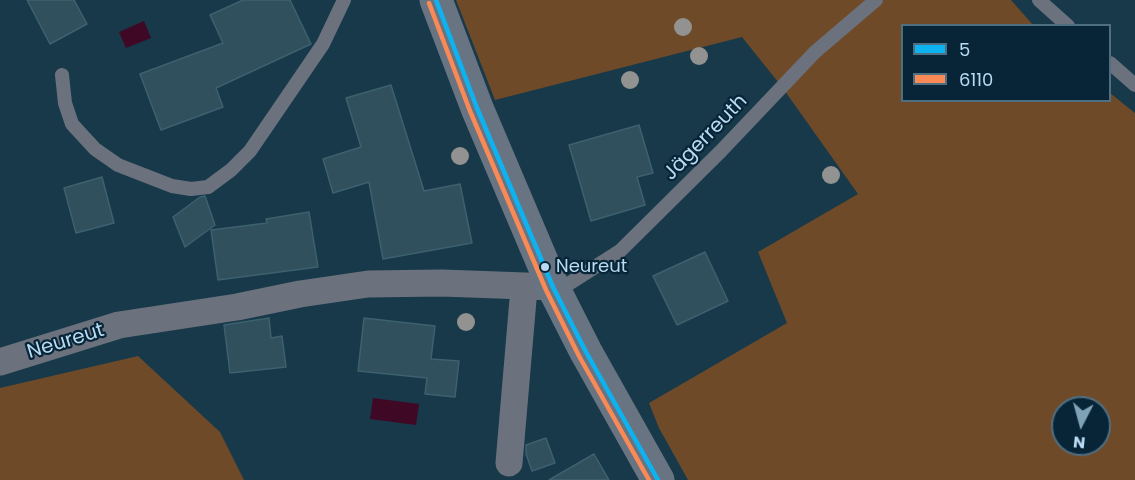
<!DOCTYPE html>
<meta charset="utf-8">
<style>
body{margin:0}
#map{position:relative;width:1135px;height:480px;overflow:hidden;background:#17394a;font-family:Poppins,sans-serif}
canvas{display:block}
.legend{position:absolute;left:901px;top:24px;width:210px;height:78px;box-sizing:border-box;background:#072537;border:2px solid #4e6e82;margin:0;padding:8px 10px;list-style:none;font-size:18px;color:#b9dbf2}
.legend li{display:flex;align-items:center;gap:12px;height:30px}
.legend b{width:30px;border:2px solid #4e6e82}
.north{position:absolute;left:1051px;top:396px;width:60px;height:60px;box-sizing:border-box;background:#072537;border:2px solid #4e6e82;border-radius:50%;rotate:186deg;font-size:16px;font-weight:700;line-height:24px;text-align:center;color:#b9dbf2}
.north::after{content:'';display:block;margin:auto;width:21px;height:27px;background:#80a2b7;clip-path:polygon(50% 0,100% 100%,50% 72%,0 100%)}
</style>
<div id="map">
<canvas width="1135" height="480"></canvas>
<ul class="legend">
<li><b style="height:8px;background:#0db2f1"></b>5</li>
<li><b style="height:8px;background:#f98a56"></b>6110</li>
</ul>
<div class="north">N</div>
</div>
<script>
const ctx = document.querySelector('canvas').getContext('2d');
ctx.lineJoin = 'round';
function fillPath(path, color) {
  ctx.fillStyle = color;
  ctx.fill(path, 'evenodd');
}
function toPath(rows) {
  const path = new Path2D();
  for (const r of rows) {
    path.moveTo(r[0], r[1]);
    for (let i = 2; i < r.length; i += 2) path.lineTo(r[i], r[i + 1]);
  }
  return path;
}
function strokePath(path, color, width, dash) {
  ctx.strokeStyle = color;
  ctx.lineWidth = width;
  ctx.lineCap = dash ? 'butt' : 'round';
  ctx.setLineDash(dash || []);
  ctx.stroke(path);
}
function drawText(font, color, halo, rows, align = 'center') {
  ctx.font = font + ' Poppins,sans-serif';
  ctx.lineWidth = 4.5;
  ctx.setLineDash([]);
  ctx.textBaseline = 'middle';
  ctx.strokeStyle = halo;
  ctx.fillStyle = color;
  for (const [text, x, y, turn = 0] of rows) {
    ctx.save();
    ctx.translate(x, y);
    ctx.rotate((+turn || 0) * Math.PI / 180);
    ctx.textAlign = isNaN(turn) ? turn : align;
    if (halo) ctx.strokeText(text, 0, 0);
    ctx.fillText(text, 0, 0);
    ctx.restore();
  }
}
const green = toPath([
 [456,0,1011,0,1033,25,902,26,902,100,1110,100,1110,93,1135,113,1135,480,688,480,659,428,649,403,787,323,758,252,858,194,782,87,742,37,495,100],
 [1063,408,1099,408,1099,444,1063,444],
 [138,356,220,432,244,480,0,480,0,388]
]);
const water = toPath([
 [144,21,151,38,126,48,119,32],
 [373,398,419,404,416,425,370,419]
]);
const building = toPath([
 [27,0,74,0,87,24,50,44,27,0],
 [243,0,290,0,311,44,216,88,223,107,161,130,140,74,223,43,210,15,243,0],
 [391,85,424,191,460,184,472,243,383,259,369,182,333,193,323,159,361,147,346,98,391,85],
 [639,125,653,173,637,177,645,205,591,221,569,145,639,125],
 [102,177,114,223,76,233,64,188,102,177],
 [205,196,215,225,185,247,173,217,200,197,205,196],
 [309,212,318,267,218,280,211,230,267,223,266,219,309,212],
 [705,252,728,301,677,325,653,276,705,252],
 [269,318,271,338,282,336,286,367,230,373,224,325,269,318],
 [364,318,435,326,431,359,459,361,455,397,425,394,427,378,358,371,364,318],
 [546,438,555,463,532,471,526,454,526,445,546,438],
 [594,454,609,480,549,480,594,454]
]);
const lane = toPath([
 [1039,0,1068,26],
 [1110,63,1135,85],
 [62,75,65,103,72,124,95,149,118,165,172,186,191,189,208,187,231,170,250,151,323,44,344,0],
 [553,287,570,283,620,251,721,151,815,52,876,0]
]);
const street = toPath([
 [0,362,119,325,237,307,300,294,368,284,442,283,553,287],
 [509,463,524,288]
]);
const secondary = toPath([
 [436,0,477,108,553,287,586,352,658,480]
]);
const bus1 = toPath([
 [436,0,477,108,553,287,586,352,658,480]
]);
const bus2 = toPath([
 [429,3,470,111,546,290,579,356,649,480]
]);
const trees = [
 [683,27],
 [699,56],
 [630,80],
 [460,156],
 [831,175],
 [466,322]
];
const markers = [
 [545,267,5,"#b9dbf2"]
];
const busNames = [
 ["Neureut",556,267]
];
const streetNames = [
 ["Jägerreuth",706,138,-46],
 ["Neureut",66,342,-17]
];
fillPath(green, '#6f4a29');
fillPath(water, '#3f0926');
fillPath(building, '#30505e');
strokePath(building, '#3d616e', 1.5);
strokePath(lane, '#6b727e', 14);
strokePath(street, '#6b727e', 27);
strokePath(secondary, '#697482', 33);
strokePath(bus1, '#0db2f1', 4.5);
strokePath(bus2, '#f98a56', 4.5);
ctx.fillStyle = '#929390';
for (const [x, y] of trees) {
  ctx.beginPath();
  ctx.arc(x, y, 9, 0, 2 * Math.PI);
  ctx.fill();
}
for (const [x, y, r, color] of markers) {
  const dot = new Path2D();
  dot.arc(x, y, r, 0, 2 * Math.PI);
  ctx.fillStyle = color;
  ctx.fill(dot);
  strokePath(dot, '#072537', 2);
}
drawText('18px', '#b9dbf2', '#072537', busNames, 'left');
drawText('20px', '#b9dbf2', '#072537', streetNames);
</script>
